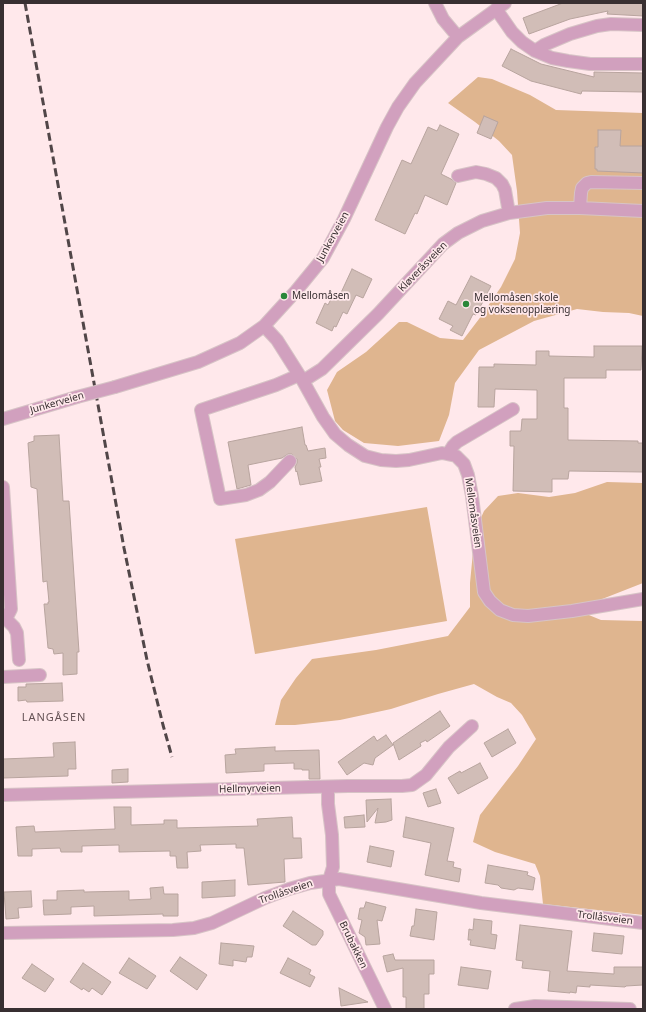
<!DOCTYPE html>
<meta charset="utf-8">
<style>
body{margin:0}
#map{position:relative;width:646px;height:1012px;overflow:hidden;background:#ffe8eb;font-family:"Noto Sans",sans-serif}
canvas{display:block}
.frame{position:absolute;inset:0;border:4px solid #382f31;pointer-events:none}
</style>
<div id="map">
<canvas width="646" height="1012"></canvas>
<div class="frame"></div>
</div>
<script>
const ctx = document.querySelector('canvas').getContext('2d');
ctx.lineJoin = 'round';
function fillPath(path, color) {
  ctx.fillStyle = color;
  ctx.fill(path, 'evenodd');
}
function toPath(rows) {
  const path = new Path2D();
  for (const r of rows) {
    path.moveTo(r[0], r[1]);
    for (let i = 2; i < r.length; i += 2) path.lineTo(r[i], r[i + 1]);
  }
  return path;
}
function strokePath(path, color, width, dash) {
  ctx.strokeStyle = color;
  ctx.lineWidth = width;
  ctx.lineCap = dash ? 'butt' : 'round';
  ctx.setLineDash(dash || []);
  ctx.stroke(path);
}
function drawText(font, color, halo, rows, align = 'center') {
  ctx.font = font + ' "Noto Sans",sans-serif';
  ctx.lineWidth = 3.5;
  ctx.setLineDash([]);
  ctx.textBaseline = 'middle';
  ctx.strokeStyle = halo;
  ctx.fillStyle = color;
  for (const [text, x, y, turn = 0] of rows) {
    ctx.save();
    ctx.translate(x, y);
    ctx.rotate((+turn || 0) * Math.PI / 180);
    ctx.textAlign = isNaN(turn) ? turn : align;
    if (halo) ctx.strokeText(text, 0, 0);
    ctx.fillText(text, 0, 0);
    ctx.restore();
  }
}
const green = toPath([
 [478,77,492,79,530,95,556,110,643,113,643,316,629,313,603,312,577,309,534,321,479,350,455,383,449,415,439,441,398,446,364,443,343,430,335,421,327,390,337,372,366,352,399,322,407,322,440,338,463,340,479,319,501,287,515,259,520,233,517,191,512,155,499,141,475,122,448,103],
 [607,482,643,483,643,583,592,603,579,611,601,620,643,621,643,915,543,904,540,876,535,864,495,852,473,842,480,815,518,766,536,739,522,715,511,703,497,697,474,684,438,694,391,709,340,720,295,725,275,725,281,700,296,678,312,659,376,650,448,636,470,607,470,583,475,531,484,511,498,496,518,493,549,497,575,493],
 [427,507,447,621,255,654,235,539]
]);
const building = toPath([
 [563,3,643,3,643,16,607,14,608,11,570,19,529,34,523,18,563,3],
 [511,49,541,64,594,77,594,72,643,73,643,92,582,91,581,94,531,81,502,66,511,49],
 [484,116,498,122,491,139,477,133,484,116],
 [440,125,459,134,441,174,451,179,456,183,447,205,425,195,417,214,415,213,405,234,375,220,402,160,411,164,428,127,437,131,440,125],
 [598,130,621,130,620,146,643,146,643,173,597,171,597,169,595,169,595,147,598,147,598,130],
 [352,269,372,279,363,298,356,295,347,314,343,312,336,327,334,326,332,331,316,323,325,303,328,305,333,295,339,297,352,269],
 [471,276,491,286,476,315,473,314,462,336,450,330,453,326,439,319,448,301,456,305,471,276],
 [594,346,642,346,641,370,606,370,606,378,564,378,564,408,568,408,568,440,638,441,638,443,643,443,643,472,569,471,568,479,552,479,552,492,513,491,514,446,510,446,510,431,521,431,522,419,537,419,537,390,495,389,494,407,478,407,479,367,494,367,494,364,536,365,536,351,549,351,549,356,594,357,594,346],
 [302,427,305,445,306,445,308,451,325,448,326,458,319,459,321,467,319,467,322,481,300,485,297,471,296,472,295,467,297,463,297,459,292,454,288,454,282,458,248,465,251,485,237,489,228,442,302,427],
 [59,435,63,501,69,501,79,652,77,652,77,674,63,675,63,653,54,654,53,649,48,648,44,604,48,604,48,602,49,602,47,581,43,582,37,489,31,487,28,443,34,441,34,436,59,435],
 [62,683,63,701,27,702,26,700,18,701,18,687,26,687,26,684,62,683],
 [440,711,450,726,427,742,426,740,420,743,421,746,399,760,393,743,440,711],
 [508,729,516,743,492,757,484,743,508,729],
 [386,735,393,745,375,758,373,765,364,763,347,775,338,762,374,736,377,741,386,735],
 [75,742,76,769,68,769,68,776,3,778,3,759,54,757,53,743,75,742],
 [275,747,275,751,319,750,320,779,309,779,309,770,302,770,302,769,294,769,294,763,264,764,264,771,226,773,225,755,236,754,235,749,275,747],
 [480,763,488,778,458,794,448,778,460,771,461,773,480,763],
 [128,769,128,782,112,783,112,770,128,769],
 [436,789,441,803,428,807,423,793,436,789],
 [391,799,392,820,386,822,375,823,378,808,367,822,366,800,391,799],
 [114,807,131,807,131,825,164,824,164,820,177,820,177,828,258,826,257,819,292,817,293,838,301,838,302,858,284,859,285,882,248,885,244,848,236,848,236,844,200,845,201,851,187,852,188,868,177,868,176,856,170,856,170,851,119,852,119,845,82,846,82,852,61,852,60,848,32,849,32,856,18,856,16,827,34,826,35,832,115,829,114,807],
 [364,815,365,827,345,828,344,817,364,815],
 [406,817,454,828,447,861,454,862,453,867,461,869,459,882,425,875,431,843,403,837,406,817],
 [370,846,394,851,391,867,367,862,370,846],
 [488,865,528,872,527,875,535,878,533,890,518,888,514,890,501,888,498,885,485,883,488,865],
 [235,880,235,896,202,898,202,882,235,880],
 [163,887,164,894,178,894,178,916,163,916,163,914,94,916,94,906,71,907,71,914,44,915,43,900,57,900,57,891,84,890,84,892,129,891,129,900,151,899,150,888,163,887],
 [31,891,32,907,18,908,19,918,6,919,4,892,31,891],
 [366,902,386,907,382,921,377,920,380,944,366,945,365,937,359,933,362,920,358,919,360,908,364,908,366,902],
 [416,909,437,912,434,940,410,936,412,926,414,926,416,909],
 [293,911,323,931,323,935,316,945,312,945,283,926,293,911],
 [474,919,492,921,491,934,497,935,495,949,470,945,471,940,468,940,469,929,473,930,474,919],
 [520,925,572,931,567,971,614,974,614,967,643,967,643,985,626,986,625,987,590,985,590,987,577,986,576,993,570,992,570,993,548,991,550,971,522,968,523,961,516,960,520,925],
 [594,933,624,936,622,954,592,951,594,933],
 [221,943,254,946,252,957,247,957,246,962,233,960,233,966,219,964,221,943],
 [393,954,395,960,434,960,434,974,429,974,429,994,424,994,424,1009,406,1009,406,997,403,997,403,968,387,972,383,956,393,954],
 [180,957,207,975,197,990,170,971,180,957],
 [129,958,156,976,147,989,119,973,129,958],
 [288,958,311,970,309,974,315,977,310,987,280,973,288,958],
 [83,963,111,982,102,995,92,988,89,992,83,988,82,990,70,982,83,963],
 [32,964,54,979,45,992,22,978,32,964],
 [461,967,491,971,488,989,458,985,461,967],
 [339,988,368,1002,341,1006,339,988]
]);
const minor = toPath([
 [435,3,443,19,458,37],
 [496,9,512,32,522,42,535,51,552,58,568,61,590,64,643,64],
 [535,51,544,45,570,34,597,26,611,24,643,25],
 [458,176,476,172,486,174,496,178,502,184,505,190,509,213],
 [580,208,581,193,582,188,587,183,591,182,643,183],
 [264,326,277,340,303,381,323,417,335,434,348,445,365,456,381,460,396,461,409,460,442,453,456,456,464,464,468,475,472,496,484,592,490,601,500,610,513,615,528,616,572,611,643,599],
 [303,381,322,369,378,314,443,244,458,233,482,221,509,213,547,208,580,208,643,211],
 [115,387,198,362,240,343,264,326,296,291,323,258,344,219,387,127,398,107,415,83,458,37,505,3],
 [3,419,77,397],
 [448,454,453,446,457,442,513,409],
 [290,461,270,482,259,490,246,495,220,499,201,410,276,385,299,375],
 [3,487,11,609,6,619],
 [6,619,14,627,17,633,19,660],
 [3,677,40,675],
 [328,787,328,804,332,835,333,867,329,880,329,894,385,1009],
 [3,795,348,786,402,786,412,785,426,775,449,747,472,726],
 [3,933,173,930,194,928,212,923,265,898,289,889,310,883,339,879,481,903,643,923],
 [515,1009,535,1006,630,1009]
]);
const rail = toPath([
 [25,3,124,548,147,660,163,725,172,757]
]);
const minorBridge = toPath([
 [77,397,115,387]
]);
const markers = [
 [284,296,4,"#298739"],
 [466,304,4,"#298739"]
];
const streetNames = [
 ["Junkerveien",333,237,-61],
 ["Kløveråsveien",423,267,-46],
 ["Junkerveien",57,403,-16],
 ["Mellomåsveien",473,513,82],
 ["Hellmyrveien",250,789,-1],
 ["Trollåsveien",286,892,-19],
 ["Trollåsveien",605,918,7],
 ["Brubakken",353,945,64]
];
const poiNames = [
 ["Mellomåsen",292,296],
 ["Mellomåsen skole",474,298],
 ["og voksenopplæring",474,310]
];
const neighbourhoodNames = [
 ["LANGÅSEN",54,718]
];
fillPath(green, '#dfb58f');
fillPath(building, '#d1bdb7');
strokePath(building, '#b8a49e', 1);
strokePath(minor, '#d7c3c6', 14);
strokePath(minor, '#d1a0be', 12);
strokePath(rail, '#514648', 3, [8, 4]);
strokePath(minorBridge, '#d7c3c6', 14, []);
strokePath(minorBridge, '#d1a0be', 12);
for (const [x, y, r, color] of markers) {
  const dot = new Path2D();
  dot.arc(x, y, r, 0, 2 * Math.PI);
  ctx.fillStyle = color;
  ctx.fill(dot);
  strokePath(dot, '#ffe8eb', 1.5);
}
drawText('10px', '#382f31', '#ffe8eb', streetNames);
drawText('10px', '#382f31', '#ffe8eb', poiNames, 'left');
ctx.letterSpacing = '1px';
drawText('11px', '#645154', '#ffe8eb', neighbourhoodNames);
ctx.letterSpacing = '0px';
</script>
